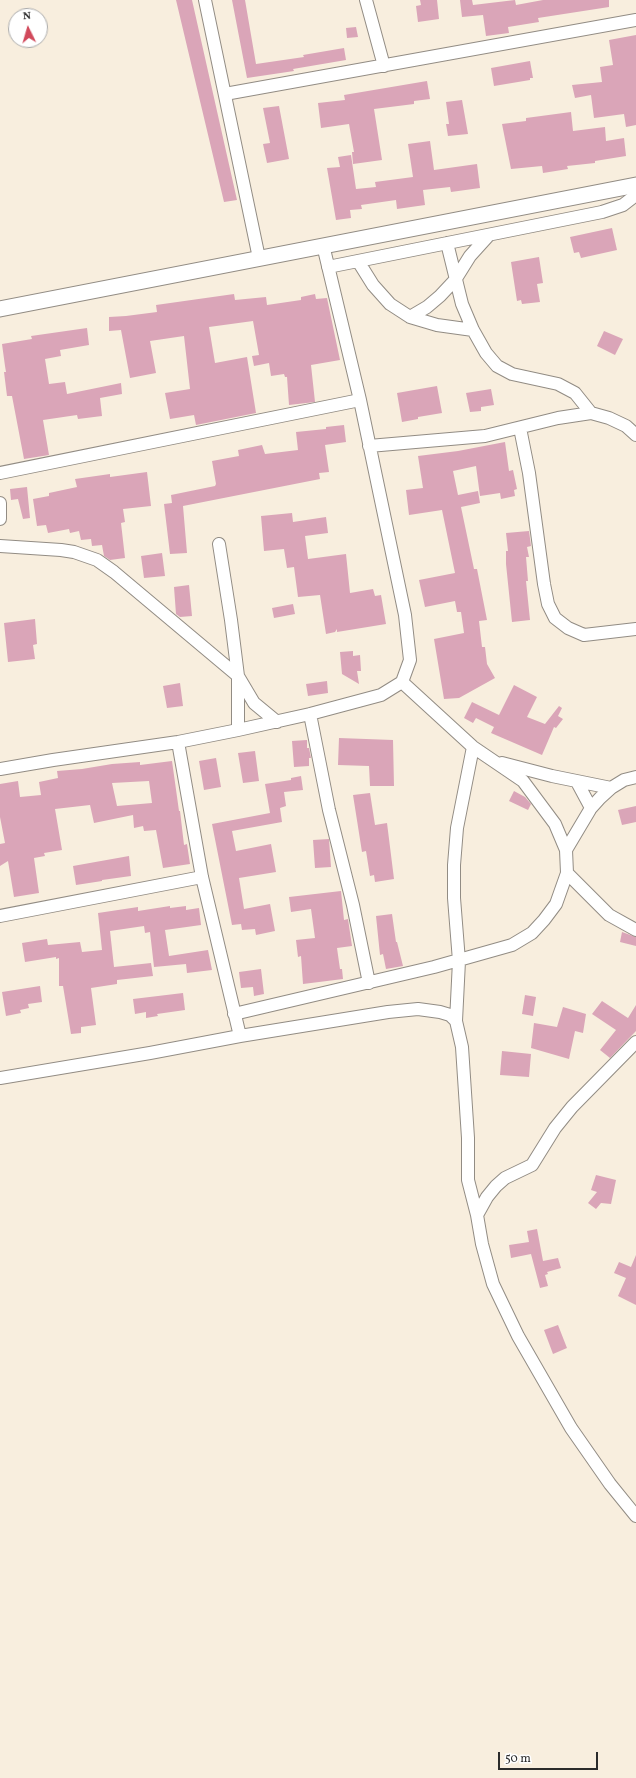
<!DOCTYPE html>
<style>
body{margin:0}
#map{position:relative;width:636px;height:1778px;overflow:hidden;background:#f8eede;font-family:Vollkorn,serif}
canvas{display:block}
.north{position:absolute;left:8px;top:8px;width:40px;height:40px;box-sizing:border-box;background:#fff;border:1px solid #aaa;border-radius:50%;rotate:355deg;font-size:11px;font-weight:700;line-height:16px;text-align:center;color:#2b2b2b}
.north::after{content:'';display:block;margin:auto;width:14px;height:18px;background:#d1495b;clip-path:polygon(50% 0,100% 100%,50% 72%,0 100%)}
.scale{position:absolute;left:498px;top:1752px;width:100px;height:18px;box-sizing:border-box;border:2px solid #2b2b2b;border-top:0;padding-left:5px;font-size:12px;line-height:14px;white-space:nowrap;color:#2b2b2b;-webkit-text-stroke:3px #fff;paint-order:stroke}
</style>
<div id="map">
<canvas width="636" height="1778"></canvas>
<div class="north">N</div>
<div class="scale">50 m</div>
</div>
<script>
const ctx = document.querySelector('canvas').getContext('2d');
ctx.lineJoin = 'round';
function fillPath(path, color) {
  ctx.fillStyle = color;
  ctx.fill(path, 'evenodd');
}
function toPath(rows) {
  const path = new Path2D();
  for (const r of rows) {
    path.moveTo(r[0], r[1]);
    for (let i = 2; i < r.length; i += 2) path.lineTo(r[i], r[i + 1]);
  }
  return path;
}
function strokePath(path, color, width, dash) {
  ctx.strokeStyle = color;
  ctx.lineWidth = width;
  ctx.lineCap = dash ? 'butt' : 'round';
  ctx.setLineDash(dash || []);
  ctx.stroke(path);
}
const building = toPath([
 [176,0,192,0,237,200,224,202],
 [232,0,245,0,256,64,304,57,303,55,344,48,346,60,293,69,294,71,247,78],
 [420,0,437,0,439,19,418,22,416,6,421,5],
 [460,0,472,0,473,5,515,0,516,5,543,0,609,0,609,7,538,18,539,22,508,27,509,33,486,36,483,15,462,17],
 [356,27,358,37,347,38,346,28],
 [636,35,636,125,626,127,624,114,594,118,591,95,575,98,572,85,602,82,600,67,613,65,609,40],
 [530,61,533,78,530,78,530,80,494,86,491,68],
 [427,81,430,99,414,101,414,104,374,109,382,160,353,164,352,152,354,152,349,124,321,128,318,103,345,100,344,95],
 [462,100,468,134,448,136,446,124,449,124,446,102],
 [279,106,289,159,267,163,263,144,270,143,263,108],
 [571,112,573,131,605,127,606,141,624,138,626,156,595,161,595,163,567,166,568,169,543,173,542,166,511,169,502,124,526,121,526,118],
 [430,141,434,170,477,164,480,188,451,192,450,187,423,190,425,205,397,209,396,200,361,205,362,209,350,210,351,218,336,220,327,168,340,167,338,157,351,155,356,189,376,187,375,182,413,177,408,144],
 [612,228,617,250,581,258,579,252,574,253,570,237],
 [539,257,543,283,537,284,540,302,522,304,521,300,517,301,511,262],
 [234,294,235,300,266,297,267,305,301,300,301,297,315,294,316,299,327,298,340,360,311,365,315,402,289,405,287,377,285,377,284,374,271,376,269,363,254,366,252,356,259,355,253,321,209,327,215,363,247,357,256,413,196,425,194,415,170,419,165,393,190,389,184,336,150,341,156,373,130,378,121,330,109,331,109,317,126,316,157,312,156,305],
 [87,328,89,345,60,350,61,356,45,359,49,384,65,382,67,394,121,383,122,394,100,398,102,416,78,419,77,415,43,420,49,455,24,459,12,396,7,396,4,372,6,372,5,366,2,344,32,339,31,336],
 [604,331,623,339,615,355,597,346],
 [437,386,442,413,418,417,418,419,402,422,397,393],
 [491,389,494,405,481,407,481,411,470,412,466,393],
 [344,425,346,442,325,445,329,472,319,473,320,479,183,506,187,553,170,554,164,504,172,503,171,495,215,486,216,484,212,461,239,456,238,450,262,445,265,454,298,450,296,432,326,429,326,427],
 [505,442,509,471,513,470,517,489,514,490,515,496,501,499,500,493,480,496,476,466,453,471,458,495,478,491,480,503,461,507,474,569,477,569,487,620,479,621,482,647,485,647,487,664,495,678,459,698,444,699,434,639,464,633,461,612,457,612,455,601,425,607,419,580,455,573,442,510,409,515,406,490,423,488,418,456,458,451],
 [147,472,151,506,123,509,125,522,121,523,125,558,110,560,104,556,102,545,92,546,91,539,81,540,79,531,70,533,69,529,48,533,46,525,37,526,33,499,49,496,49,493,77,487,75,479,110,474,110,477],
 [27,487,30,518,23,519,18,499,11,500,10,489],
 [292,513,293,522,326,517,328,533,305,536,308,559,346,554,350,593,373,589,375,596,381,595,386,624,337,632,337,629,335,632,326,634,320,595,298,597,294,567,287,568,284,549,264,551,261,516],
 [529,531,531,546,527,547,529,557,526,557,528,581,526,581,530,620,512,622,506,564,506,551,508,551,506,533],
 [162,553,165,576,144,578,141,556],
 [189,585,192,616,180,617,176,614,174,587],
 [293,604,295,614,274,618,272,608],
 [35,619,37,644,33,645,35,659,8,662,4,623],
 [353,651,353,656,360,655,361,671,357,671,359,684,342,674,340,652],
 [327,681,328,693,308,696,306,684],
 [180,683,183,706,167,708,163,686],
 [514,685,537,697,527,717,545,724,559,706,562,708,558,716,563,719,556,728,554,727,542,755,491,733,494,727,476,718,473,723,464,718,472,702,499,715],
 [339,738,393,740,394,786,370,786,369,766,338,765],
 [307,740,307,748,309,748,311,758,309,758,309,766,294,767,292,741],
 [255,751,259,781,243,783,238,753],
 [216,758,221,787,204,790,199,761],
 [172,761,179,811,180,811,184,845,187,844,190,864,163,868,156,830,144,831,143,826,134,828,133,815,94,823,90,805,55,809,62,850,44,853,45,856,34,858,39,893,14,897,8,861,0,866,0,844,5,843,0,817,0,784,18,781,20,797,41,795,39,782,58,778,57,771,82,769,112,764,140,762,140,765],
 [149,781,152,803,117,806,112,783],
 [301,776,303,790,284,792,286,806,280,808,282,822,232,831,236,851,271,844,276,872,239,878,244,909,270,904,275,931,256,935,255,929,242,930,241,924,232,925,212,824,270,813,265,784,291,780,291,778],
 [514,791,525,797,531,804,528,810,509,801],
 [370,793,375,825,387,823,394,879,375,882,374,875,370,876,366,851,362,852,353,795],
 [636,806,636,822,622,825,618,810],
 [329,839,331,867,315,868,313,840],
 [129,856,131,876,102,880,102,881,76,885,73,866],
 [341,891,344,920,348,919,352,946,337,948,340,969,342,969,343,979,303,984,301,956,298,957,296,940,315,938,311,909,291,912,289,897],
 [170,906,170,908,186,906,186,910,199,908,201,925,165,930,169,956,208,950,212,970,187,973,186,964,154,967,150,932,145,933,144,926,110,931,114,967,151,963,153,976,117,980,117,984,91,988,96,1025,81,1027,81,1033,71,1034,63,986,59,986,59,958,56,959,56,957,25,962,22,943,47,939,48,945,80,942,82,952,102,950,98,913,138,907,138,911],
 [392,914,396,942,397,942,403,966,386,969,383,954,380,955,376,916],
 [622,932,636,937,636,946,620,942],
 [261,969,264,994,254,996,253,987,241,988,239,972],
 [40,986,42,1002,28,1004,29,1008,20,1010,21,1013,6,1016,2,992],
 [183,993,185,1010,157,1014,158,1016,146,1018,146,1012,135,1014,133,999],
 [525,995,536,997,533,1016,522,1014],
 [602,1001,628,1018,636,1005,636,1031,610,1058,600,1050,616,1030,592,1014],
 [563,1007,586,1014,583,1033,575,1031,569,1059,531,1048,534,1023,557,1027],
 [502,1051,531,1054,529,1077,500,1075],
 [596,1175,616,1180,611,1204,601,1203,596,1209,588,1203,597,1192,591,1190],
 [537,1229,543,1261,558,1258,561,1268,547,1272,548,1274,545,1275,548,1286,540,1288,531,1254,511,1258,509,1245,529,1242,527,1231],
 [636,1255,636,1305,618,1296,626,1278,614,1273,619,1262,631,1267],
 [558,1325,567,1348,553,1354,544,1330]
]);
const minor = toPath([
 [205,0,259,258],
 [366,0,384,66],
 [225,94,636,20],
 [447,243,462,304,473,330,486,353,497,366,512,374,558,384,575,393,591,413],
 [358,261,373,285,390,304,410,317,437,325,473,330],
 [328,267,602,212,623,205,636,195],
 [410,317,427,307,440,296,455,280,470,256,489,235],
 [520,428,529,473,544,584,548,604,555,618,568,628,584,635,636,629],
 [369,446,485,436,558,418,591,413,609,418,626,426,636,435],
 [0,473,360,400],
 [0,503,0,519],
 [219,544,231,620,238,676,238,730],
 [0,546,61,550,74,552,97,560,114,572,238,676,254,703,277,722],
 [310,714,329,810,353,905,369,983],
 [178,742,202,877,240,1036],
 [502,763,552,776,611,788],
 [0,769,53,760,178,742,238,730,310,714,381,695,402,682,410,660,405,615,360,400,323,245],
 [577,782,591,808],
 [566,850,591,808,600,798,611,788,624,780,636,777],
 [567,873,609,915,636,930],
 [0,916,202,877],
 [234,1014,434,967,512,945,532,933,544,920,556,904,567,873,566,850,555,824,523,781,473,747,402,682],
 [456,1021,459,961,454,898,454,865,457,828,473,747],
 [0,1078,150,1053,240,1036,388,1012,418,1009,440,1012,450,1015,456,1021,462,1047,468,1138,468,1180,477,1215,482,1244,493,1284,518,1336,571,1428,610,1484,636,1516],
 [477,1215,487,1197,496,1186,505,1178,532,1165,555,1128,572,1107,636,1042]
]);
const tertiary = toPath([
 [0,309,636,185]
]);
fillPath(building, '#daa5b8');
strokePath(minor, '#928c84', 14);
strokePath(tertiary, '#928c84', 17);
strokePath(minor, '#fff', 12);
strokePath(tertiary, '#fff', 15);
</script>
